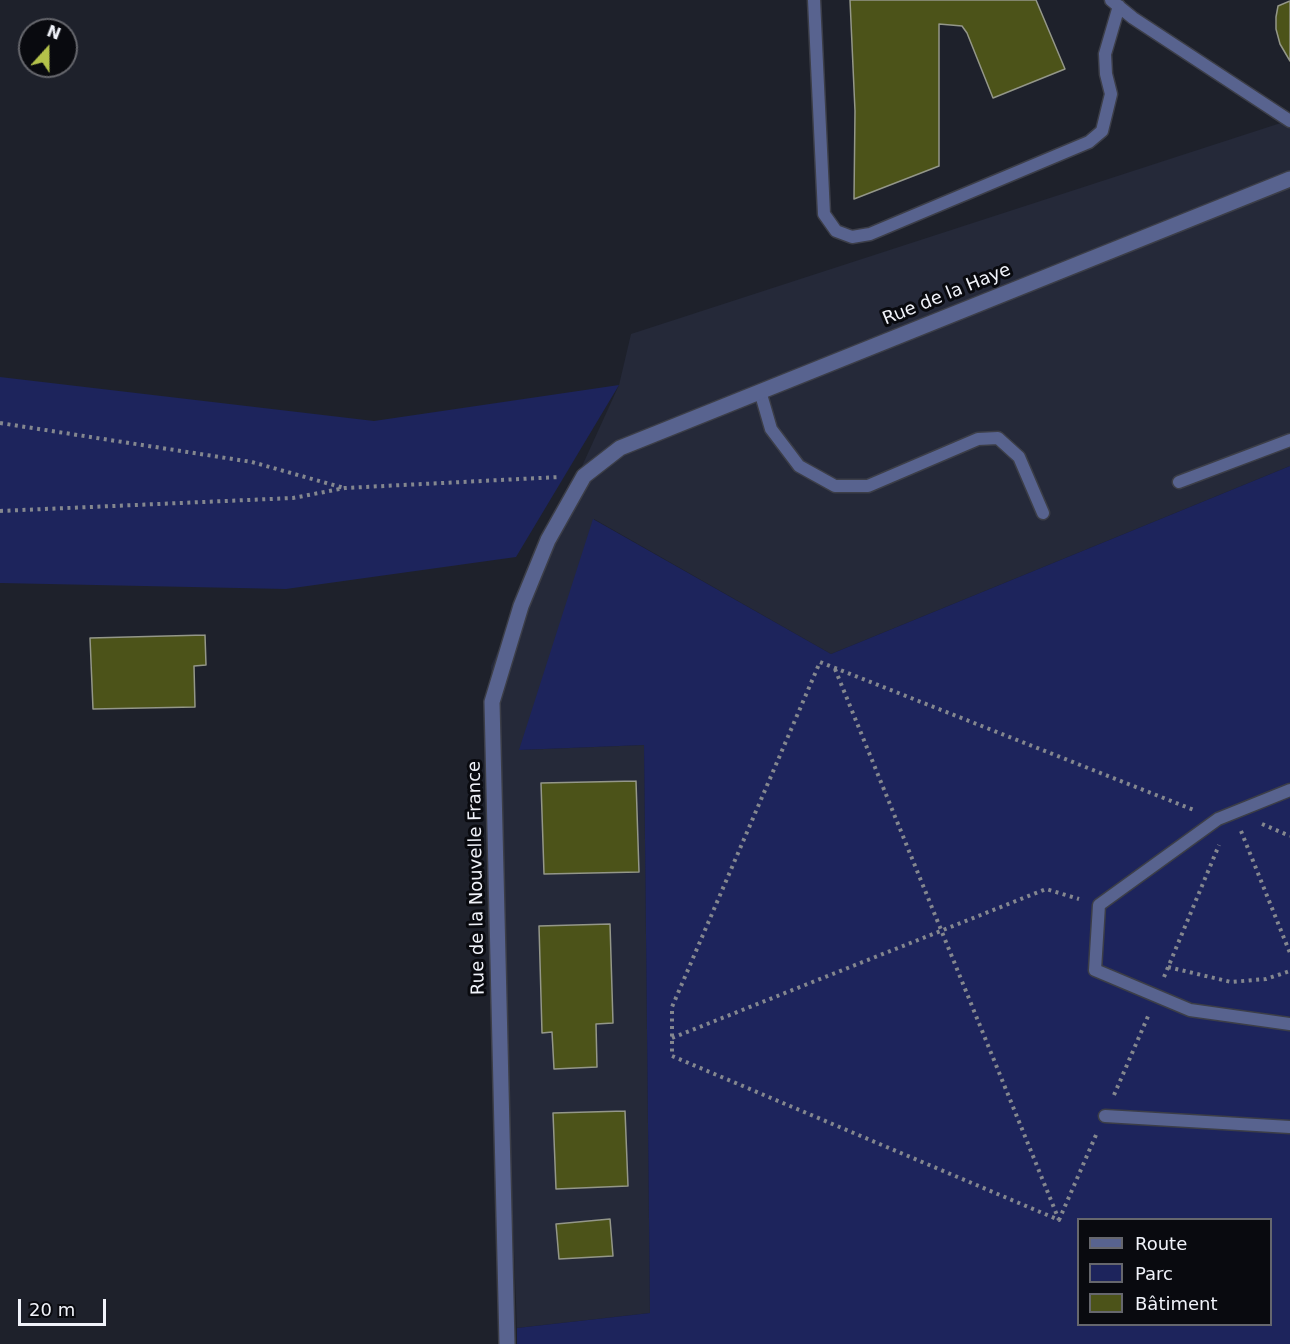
<!DOCTYPE html>
<meta charset="utf-8">
<style>
body{margin:0}
#map{position:relative;width:1290px;height:1344px;overflow:hidden;background:#1e212b;font-family:"DejaVu Sans",sans-serif}
canvas{display:block}
.legend{position:absolute;left:1077px;top:1218px;width:195px;height:108px;box-sizing:border-box;background:#090a0f;border:2px solid #66676d;margin:0;padding:8px 10px;list-style:none;font-size:18px;color:#f1f3fa}
.legend li{display:flex;align-items:center;gap:12px;height:30px}
.legend b{width:30px;border:2px solid #66676d}
.north{position:absolute;left:18px;top:18px;width:60px;height:60px;box-sizing:border-box;background:#090a0f;border:2px solid #66676d;border-radius:50%;rotate:21deg;font-size:16px;font-weight:700;line-height:24px;text-align:center;color:#f1f3fa}
.north::after{content:'';display:block;margin:auto;width:21px;height:27px;background:#b4c24a;clip-path:polygon(50% 0,100% 100%,50% 72%,0 100%)}
.scale{position:absolute;left:18px;top:1299px;width:88px;height:27px;box-sizing:border-box;border:3px solid #f1f3fa;border-top:0;padding-left:8px;font-size:18px;line-height:21px;white-space:nowrap;color:#f1f3fa;-webkit-text-stroke:4px #090a0f;paint-order:stroke}
</style>
<div id="map">
<canvas width="1290" height="1344"></canvas>
<ul class="legend">
<li><b style="height:8px;background:#58638f"></b>Route</li>
<li><b style="height:16px;background:#1d245c"></b>Parc</li>
<li><b style="height:16px;background:#4c5319"></b>Bâtiment</li>
</ul>
<div class="north">N</div>
<div class="scale">20 m</div>
</div>
<script>
const ctx = document.querySelector('canvas').getContext('2d');
ctx.lineJoin = 'round';
function fillPath(path, color) {
  ctx.fillStyle = color;
  ctx.fill(path, 'evenodd');
}
function toPath(rows) {
  const path = new Path2D();
  for (const r of rows) {
    path.moveTo(r[0], r[1]);
    for (let i = 2; i < r.length; i += 2) path.lineTo(r[i], r[i + 1]);
  }
  return path;
}
function strokePath(path, color, width, dash) {
  ctx.strokeStyle = color;
  ctx.lineWidth = width;
  ctx.lineCap = dash ? 'butt' : 'round';
  ctx.setLineDash(dash || []);
  ctx.stroke(path);
}
function drawText(font, color, halo, rows, align = 'center') {
  ctx.font = font + ' "DejaVu Sans",sans-serif';
  ctx.lineWidth = 6;
  ctx.setLineDash([]);
  ctx.textBaseline = 'middle';
  ctx.strokeStyle = halo;
  ctx.fillStyle = color;
  for (const [text, x, y, turn = 0] of rows) {
    ctx.save();
    ctx.translate(x, y);
    ctx.rotate((+turn || 0) * Math.PI / 180);
    ctx.textAlign = isNaN(turn) ? turn : align;
    if (halo) ctx.strokeText(text, 0, 0);
    ctx.fillText(text, 0, 0);
    ctx.restore();
  }
}
const built = toPath([
 [1290,120,1290,466,831,654,594,519,520,750,644,745,650,1313,517,1328,491,666,619,385,631,334]
]);
const green = toPath([
 [0,377,374,421,619,385,516,557,286,589,0,583],
 [1290,466,1290,1344,517,1344,517,1328,650,1313,644,745,519,750,593,519,831,654],
 [1078,1220,1270,1220,1270,1324,1078,1324]
]);
const building = toPath([
 [850,0,1036,0,1065,69,993,98,967,33,962,26,939,24,939,166,854,199,855,111,850,0],
 [1290,1,1290,61,1280,44,1276,29,1276,17,1278,6,1290,1],
 [205,635,206,665,194,666,195,707,93,709,90,638,205,635],
 [636,781,639,872,544,874,541,783,636,781],
 [610,924,613,1023,596,1024,597,1067,554,1069,552,1032,542,1033,539,926,610,924],
 [625,1111,628,1186,556,1189,553,1113,625,1111],
 [610,1219,613,1256,559,1259,556,1224,610,1219]
]);
const path = toPath([
 [0,423,252,462,344,488],
 [0,511,293,498,345,488,559,477],
 [835,669,1059,1220],
 [1262,824,1290,836],
 [1241,831,1290,953],
 [1168,967,1231,982,1266,979,1290,971],
 [1164,977,1219,845],
 [672,1038,1046,889,1079,899],
 [1114,1095,1149,1014],
 [1096,1135,1059,1220,672,1056,672,1007,820,662,1194,810]
]);
const service = toPath([
 [814,0,824,214,836,231,852,237,870,234,1089,142,1102,131,1111,94,1106,74,1105,54,1119,6],
 [1111,0,1133,18,1290,121],
 [760,391,771,429,799,466,835,486,868,486,978,439,998,438,1019,457,1043,513],
 [1179,482,1290,440],
 [1290,790,1218,819,1099,905,1095,970,1190,1010,1290,1024],
 [1105,1116,1290,1127]
]);
const minor = toPath([
 [507,1344,492,702,521,606,548,540,584,476,620,448,1290,179]
]);
const streetNames = [
 ["Rue de la Haye",947,295,-22],
 ["Rue de la Nouvelle France",477,878,-91]
];
fillPath(built, '#252939');
fillPath(green, '#1d245c');
fillPath(building, '#4c5319');
strokePath(building, '#949789', 1.5);
strokePath(service, '#3c3e48', 15);
strokePath(minor, '#3c3e48', 18);
strokePath(path, '#84878f', 4, [3, 4.5]);
strokePath(service, '#58638f', 12);
strokePath(minor, '#58638f', 15);
drawText('18px', '#f1f3fa', '#090a0f', streetNames);
</script>
